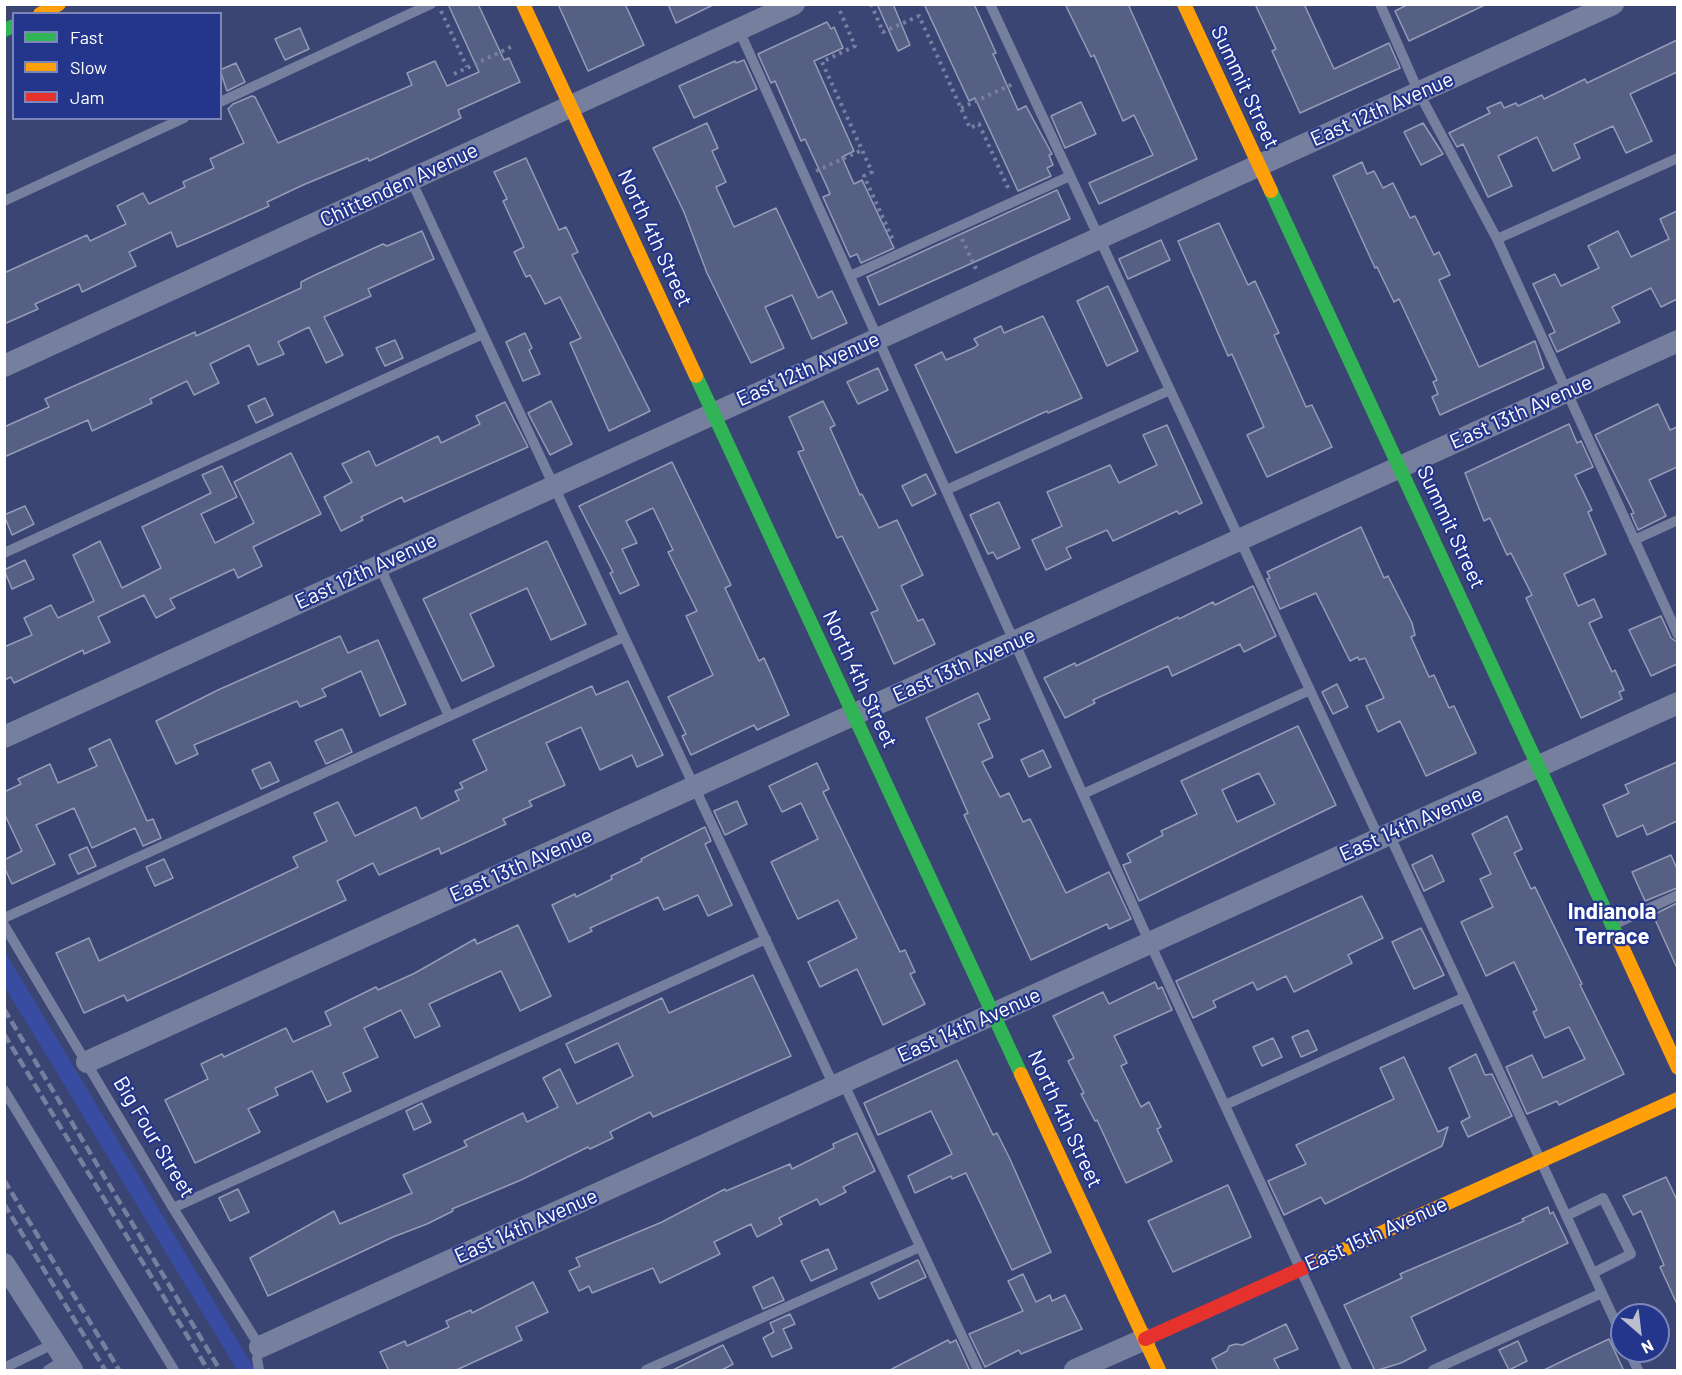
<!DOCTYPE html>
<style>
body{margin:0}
#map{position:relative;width:1682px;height:1375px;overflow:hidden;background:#3b4574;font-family:Barlow,sans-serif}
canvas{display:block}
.frame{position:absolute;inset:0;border:6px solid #fff;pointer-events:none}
.legend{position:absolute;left:12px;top:12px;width:210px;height:108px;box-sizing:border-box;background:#24368b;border:2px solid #7c86b9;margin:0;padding:8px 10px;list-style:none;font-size:18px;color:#fff}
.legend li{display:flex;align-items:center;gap:12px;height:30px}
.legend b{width:30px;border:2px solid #7c86b9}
.north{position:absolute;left:1610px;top:1303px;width:60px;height:60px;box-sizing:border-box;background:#24368b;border:2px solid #7c86b9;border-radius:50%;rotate:152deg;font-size:16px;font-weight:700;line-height:24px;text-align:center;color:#fff}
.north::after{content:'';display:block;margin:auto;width:21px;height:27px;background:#babece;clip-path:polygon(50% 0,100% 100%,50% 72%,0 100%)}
</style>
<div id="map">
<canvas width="1682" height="1375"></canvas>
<div class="frame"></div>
<ul class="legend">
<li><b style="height:8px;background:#30b455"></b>Fast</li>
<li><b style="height:8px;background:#ff9f0a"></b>Slow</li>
<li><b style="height:8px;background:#e5322d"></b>Jam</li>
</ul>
<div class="north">N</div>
</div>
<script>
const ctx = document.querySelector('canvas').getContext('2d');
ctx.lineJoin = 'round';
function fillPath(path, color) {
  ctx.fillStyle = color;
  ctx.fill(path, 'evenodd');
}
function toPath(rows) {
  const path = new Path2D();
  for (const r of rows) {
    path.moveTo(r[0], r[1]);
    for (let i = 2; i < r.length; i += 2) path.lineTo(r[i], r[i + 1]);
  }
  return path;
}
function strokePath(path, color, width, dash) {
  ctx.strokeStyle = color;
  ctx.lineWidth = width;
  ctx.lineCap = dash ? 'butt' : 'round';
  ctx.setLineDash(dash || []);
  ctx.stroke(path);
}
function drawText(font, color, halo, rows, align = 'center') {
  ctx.font = font + ' Barlow,sans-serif';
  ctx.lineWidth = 4.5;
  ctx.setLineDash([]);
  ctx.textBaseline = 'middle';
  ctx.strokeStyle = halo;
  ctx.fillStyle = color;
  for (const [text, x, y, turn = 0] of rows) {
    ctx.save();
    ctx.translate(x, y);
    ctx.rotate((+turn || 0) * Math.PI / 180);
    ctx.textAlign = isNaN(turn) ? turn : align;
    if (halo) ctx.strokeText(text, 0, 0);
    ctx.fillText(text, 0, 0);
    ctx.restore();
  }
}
const green = toPath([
 [5,952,255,1370,237,1370,5,987]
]);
const building = toPath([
 [448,4,478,4,504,60,509,58,520,82,458,110,461,118,369,161,368,158,303,185,267,202,269,206,207,234,177,247,171,232,129,252,136,266,82,292,79,284,35,304,38,309,4,324,4,273,87,235,90,241,126,224,117,206,143,193,149,204,185,187,183,182,214,168,210,159,244,143,228,109,233,104,252,96,255,97,278,143,412,85,407,73,435,61,447,86,479,72,448,4],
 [558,4,625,4,644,45,588,71,558,4],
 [668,4,715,4,676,23,668,4],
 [877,4,893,4,910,45,898,51,877,4],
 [924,4,974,4,996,53,993,54,1018,110,1026,106,1052,154,1049,155,1053,165,1047,168,1051,176,1018,191,975,98,969,101,924,4],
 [1065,4,1128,4,1197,159,1099,204,1089,183,1153,155,1134,115,1123,121,1094,55,1091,57,1065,4],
 [1255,4,1304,4,1334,69,1389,43,1400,68,1300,113,1272,51,1276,49,1255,4],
 [1409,4,1487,4,1409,41,1395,11,1409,4],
 [827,22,831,29,834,27,843,48,814,61,854,151,842,157,854,184,862,180,894,248,861,263,857,254,850,257,823,197,830,194,828,189,805,139,801,141,775,81,771,83,758,54,827,22],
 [300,28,309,49,285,60,275,39,300,28],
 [1677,40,1677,72,1630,94,1652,141,1626,153,1613,126,1574,144,1580,158,1553,171,1537,137,1498,156,1512,186,1488,197,1463,144,1457,147,1449,133,1490,113,1487,108,1501,102,1504,108,1516,103,1518,106,1542,95,1544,99,1585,79,1587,83,1677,40],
 [744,60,757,89,694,118,679,86,735,61,736,63,744,60],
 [236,63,245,82,227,91,220,70,236,63],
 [1081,102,1096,134,1065,148,1051,116,1081,102],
 [707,123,718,148,712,151,726,182,716,187,734,227,776,208,818,298,832,291,847,323,812,339,792,295,765,307,784,348,751,363,707,273,684,212,653,148,707,123],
 [1423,123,1443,154,1421,165,1404,132,1423,123],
 [526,158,559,230,566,227,578,252,572,255,650,411,609,431,570,343,581,338,560,297,545,304,530,275,526,277,514,252,524,247,503,201,507,199,494,172,526,158],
 [1362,162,1367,174,1374,171,1383,188,1393,183,1410,218,1415,216,1434,255,1439,252,1450,275,1439,280,1479,367,1535,341,1544,368,1440,415,1432,397,1438,394,1433,382,1437,380,1399,299,1394,302,1377,267,1375,268,1333,176,1362,162],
 [1057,190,1070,219,879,305,867,277,1057,190],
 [1677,211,1677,299,1661,307,1651,288,1612,307,1620,322,1557,352,1549,335,1555,332,1533,284,1555,274,1561,286,1599,268,1588,246,1618,231,1631,257,1669,239,1660,219,1677,211],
 [1219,223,1248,285,1255,281,1279,333,1274,335,1306,407,1312,405,1332,447,1267,477,1247,435,1264,427,1232,354,1228,356,1178,241,1219,223],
 [422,231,434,259,368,289,371,296,324,317,343,355,326,363,309,327,278,342,284,354,258,365,249,345,210,364,219,383,194,395,187,381,150,399,152,403,92,431,88,420,4,457,4,427,49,407,45,399,195,332,196,336,301,288,301,282,315,275,383,244,387,246,422,231],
 [1161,240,1170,260,1128,279,1119,259,1161,240],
 [1108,286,1138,351,1107,366,1077,301,1108,286],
 [1043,316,1082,398,1048,413,1047,411,956,453,915,365,942,352,946,360,974,348,978,345,974,339,1001,326,1004,333,1043,316],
 [525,333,532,348,529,350,540,374,523,381,506,342,525,333],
 [395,340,403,358,385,366,376,348,395,340],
 [878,368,888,390,858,404,847,382,878,368],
 [265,398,273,415,256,423,248,406,265,398],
 [551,401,572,444,550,455,528,413,551,401],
 [823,401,835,425,830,428,860,495,862,494,879,528,897,520,923,575,901,586,918,621,923,619,935,644,894,664,871,613,878,610,842,536,837,538,798,452,804,450,789,417,823,401],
 [505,402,528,447,404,502,402,497,361,517,363,520,341,531,324,497,352,482,342,464,369,451,376,466,438,436,441,443,480,424,476,416,505,402],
 [1658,404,1670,430,1677,427,1677,467,1649,480,1666,516,1638,530,1631,514,1634,513,1595,435,1658,404],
 [1569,424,1577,443,1581,441,1593,467,1575,475,1592,510,1588,512,1606,554,1564,574,1578,606,1594,599,1602,617,1589,623,1612,672,1615,670,1624,690,1619,692,1622,699,1581,718,1526,598,1532,595,1511,553,1507,555,1490,518,1484,521,1465,473,1569,424],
 [1167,425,1202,503,1179,514,1177,511,1113,541,1107,530,1066,548,1071,558,1046,570,1032,540,1062,526,1047,492,1110,465,1119,483,1157,465,1143,435,1167,425],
 [291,453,321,514,253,547,262,566,238,578,234,569,170,599,175,608,156,618,144,595,98,617,110,642,84,654,83,650,14,683,11,677,4,680,4,647,32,635,24,618,51,605,58,618,94,601,73,555,100,541,122,588,161,568,142,527,211,493,202,475,222,466,237,497,201,514,215,543,254,523,234,482,291,453],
 [672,462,731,585,725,588,759,661,764,658,789,715,757,730,754,725,691,755,682,736,686,734,668,697,713,675,686,616,697,611,668,552,673,550,653,508,626,521,637,543,622,549,639,585,620,594,610,573,613,572,579,506,672,462],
 [926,474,936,494,912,506,902,486,926,474],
 [999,502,1020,548,997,559,993,552,988,554,970,515,999,502],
 [25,506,34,524,12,535,4,515,25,506],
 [1361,527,1384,578,1388,576,1412,623,1415,635,1411,637,1429,677,1434,675,1449,708,1454,706,1476,753,1426,776,1400,721,1378,732,1366,706,1384,698,1365,658,1359,660,1358,657,1350,661,1316,593,1280,609,1267,579,1270,578,1267,572,1361,527],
 [547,541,586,624,551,640,527,588,470,614,494,666,462,681,423,599,547,541],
 [25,560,34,579,12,589,4,570,25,560],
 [1253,586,1276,636,1244,652,1240,644,1172,676,1168,666,1093,700,1095,703,1065,718,1044,678,1075,663,1076,666,1178,617,1179,619,1213,602,1215,605,1253,586],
 [1661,616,1671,638,1677,642,1677,664,1651,676,1629,630,1661,616],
 [340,636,348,653,378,640,406,704,380,716,361,671,322,689,326,696,300,707,297,701,194,745,198,754,176,764,156,721,218,690,340,636],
 [628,681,663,755,637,767,632,755,600,770,581,727,546,743,565,785,529,801,532,806,503,819,506,824,441,854,439,848,379,875,373,863,337,881,346,900,127,1001,124,995,84,1013,56,953,89,938,99,961,298,867,293,857,327,841,314,813,338,802,355,836,416,807,421,819,459,800,455,791,463,788,460,783,487,770,473,740,592,686,596,695,628,681],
 [1337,684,1348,707,1333,714,1322,692,1337,684],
 [978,693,990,719,978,724,993,757,982,762,1000,797,1009,793,1023,822,1030,819,1066,893,1109,872,1131,919,1109,929,1107,924,1031,960,964,815,968,813,926,718,978,693],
 [1298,726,1336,805,1139,901,1123,865,1131,862,1127,854,1163,835,1161,831,1197,814,1181,781,1298,726],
 [1259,773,1275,804,1237,822,1222,790,1259,773],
 [342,729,352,752,326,764,315,741,342,729],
 [110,739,147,821,153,819,161,838,143,846,135,828,92,848,74,808,36,825,55,864,12,884,4,867,4,860,22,851,4,813,4,792,21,784,18,779,50,764,58,783,97,766,89,749,110,739],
 [1043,750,1051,767,1029,777,1021,760,1043,750],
 [270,762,279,781,261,789,252,770,270,762],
 [1677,762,1677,821,1647,835,1643,825,1617,837,1603,805,1629,793,1625,785,1677,762],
 [817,763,829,789,823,792,900,952,905,950,915,972,910,974,925,1004,883,1025,857,969,820,987,808,962,857,938,838,900,798,919,771,862,818,839,801,803,782,812,769,786,817,763],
 [737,801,747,824,725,835,714,811,737,801],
 [1507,816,1522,849,1514,853,1531,889,1535,887,1582,984,1580,985,1624,1074,1559,1105,1557,1101,1527,1114,1506,1067,1532,1055,1543,1078,1585,1059,1569,1027,1545,1038,1533,1012,1537,1010,1514,962,1486,976,1461,922,1493,907,1480,879,1491,874,1472,834,1507,816],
 [705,827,711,841,705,844,732,905,708,916,698,895,664,910,658,897,590,928,592,931,569,942,552,905,575,894,576,897,612,879,611,876,642,861,641,859,705,827],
 [87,847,96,866,78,874,69,855,87,847],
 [1432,855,1444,881,1424,891,1412,865,1432,855],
 [1671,855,1677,869,1677,888,1645,901,1632,872,1671,855],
 [164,859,173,878,155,886,146,867,164,859],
 [1362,896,1383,938,1348,955,1352,963,1294,992,1286,976,1257,990,1253,982,1213,1001,1216,1007,1193,1018,1176,981,1362,896],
 [1677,903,1677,968,1653,915,1677,903],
 [518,925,551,996,520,1011,501,971,429,1004,440,1026,415,1038,401,1010,364,1028,378,1057,343,1073,351,1091,327,1102,312,1071,275,1088,278,1095,248,1109,260,1132,195,1163,165,1100,208,1079,201,1064,222,1054,224,1057,286,1028,293,1042,331,1025,325,1012,376,987,378,990,415,973,475,939,477,944,518,925],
 [1421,928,1444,975,1414,989,1392,942,1421,928],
 [753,975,791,1056,653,1117,650,1112,610,1132,613,1138,590,1149,588,1147,521,1180,452,1209,453,1211,427,1224,393,1237,268,1296,250,1258,334,1211,340,1224,412,1193,403,1175,467,1146,464,1141,523,1113,527,1122,558,1107,543,1078,560,1069,577,1104,633,1076,618,1043,575,1063,566,1044,662,998,669,1013,753,975],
 [1155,982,1158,989,1162,987,1172,1010,1114,1036,1127,1063,1121,1066,1141,1107,1149,1102,1161,1127,1157,1129,1172,1161,1126,1183,1097,1120,1095,1121,1081,1094,1084,1093,1068,1061,1074,1058,1053,1016,1103,992,1109,1004,1155,982],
 [1308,1030,1317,1050,1301,1057,1292,1037,1308,1030],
 [1273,1038,1282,1057,1262,1066,1253,1047,1273,1038],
 [1476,1054,1485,1075,1492,1074,1512,1116,1468,1137,1461,1122,1470,1117,1449,1068,1476,1054],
 [1404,1057,1438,1132,1448,1127,1442,1146,1325,1204,1321,1197,1284,1215,1268,1181,1306,1164,1296,1145,1394,1099,1380,1068,1404,1057],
 [957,1060,993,1135,997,1133,1010,1159,1051,1252,1012,1270,966,1173,952,1179,951,1176,915,1193,908,1176,952,1154,931,1111,878,1135,864,1103,957,1060],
 [422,1103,431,1122,414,1130,406,1111,422,1103],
 [857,1133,875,1171,843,1187,846,1192,820,1205,817,1199,779,1218,782,1224,757,1237,751,1224,714,1242,720,1254,660,1283,653,1268,592,1293,589,1286,579,1291,569,1271,580,1266,576,1258,662,1222,725,1189,726,1191,790,1164,792,1169,834,1148,833,1144,857,1133],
 [1666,1177,1677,1200,1677,1304,1660,1267,1664,1265,1641,1211,1633,1215,1623,1196,1666,1177],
 [1228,1185,1251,1237,1173,1272,1148,1221,1228,1185],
 [238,1189,249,1212,230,1221,219,1198,238,1189],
 [1548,1207,1550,1214,1553,1212,1568,1243,1411,1317,1426,1350,1401,1363,1375,1371,1344,1305,1402,1278,1400,1274,1524,1221,1522,1219,1548,1207],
 [828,1249,837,1269,811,1281,801,1261,828,1249],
 [918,1260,926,1277,879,1299,871,1283,918,1260],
 [1023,1274,1036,1302,1050,1295,1052,1301,1065,1295,1082,1329,1021,1354,1019,1350,985,1367,969,1334,1023,1311,1008,1281,1023,1274],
 [773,1277,784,1300,763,1309,753,1287,773,1277],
 [533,1282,548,1312,516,1327,522,1340,454,1371,389,1371,380,1352,405,1341,407,1346,449,1327,446,1321,471,1310,472,1313,533,1282],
 [790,1314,795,1324,783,1329,792,1348,772,1357,763,1338,774,1332,770,1323,790,1314],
 [1286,1324,1298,1349,1274,1359,1280,1371,1218,1371,1212,1359,1227,1351,1229,1346,1236,1344,1242,1345,1286,1324],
 [1609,1339,1624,1371,1542,1371,1579,1353,1609,1339],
 [948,1340,950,1343,956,1340,970,1371,888,1371,948,1340],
 [1518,1341,1527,1361,1509,1370,1499,1350,1518,1341],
 [723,1345,733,1364,720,1371,671,1371,723,1345]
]);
const path = toPath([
 [871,4,883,32,919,16,970,128,979,124,1009,190],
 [441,11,467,67],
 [840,11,855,46,822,62,872,172,864,176,894,242],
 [454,74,513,46],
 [961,108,1013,84],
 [816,171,862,150],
 [962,239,978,273]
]);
const lane = toPath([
 [990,4,1379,838],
 [1380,4,1419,93,1497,239,1678,635],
 [739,30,1143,928,1347,1370],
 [220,102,431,4],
 [411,180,834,1086],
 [4,201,184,118],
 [1497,239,1678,158],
 [850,276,1070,176],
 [946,490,1170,390],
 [1634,540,1678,520],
 [4,553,483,334],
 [379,565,449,716],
 [1083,794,1310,690],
 [1389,834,1622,1336],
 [4,918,624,637],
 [1615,924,1678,895],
 [4,925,173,1208,260,1347,257,1359,259,1370],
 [843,1082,978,1370],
 [4,1090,174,1370],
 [1225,1105,1465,997],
 [173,1208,766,939],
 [1566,1216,1603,1198,1631,1254,1593,1273],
 [1629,1351,1638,1370],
 [4,1368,55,1343],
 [48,1370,66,1359],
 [646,1370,920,1247],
 [1433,1370,1602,1293]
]);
const street = toPath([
 [4,366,794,4],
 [4,737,1613,4],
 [87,1062,1678,341],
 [4,1264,72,1370],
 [260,1347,1678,703],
 [1075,1370,1145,1339]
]);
const fast = toPath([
 [4,30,14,26],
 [1271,191,1619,940],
 [696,376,1021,1074]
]);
const slow = toPath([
 [523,4,696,376],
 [1184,4,1271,191],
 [40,14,59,4],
 [1619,940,1678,1068],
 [1021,1074,1159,1370],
 [1310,1265,1678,1099]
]);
const jam = toPath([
 [1145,1339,1310,1265]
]);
const rail = toPath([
 [4,1009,220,1370],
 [4,1034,208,1370],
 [4,1180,119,1370],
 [4,1204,105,1370]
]);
const streetNames = [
 ["Summit Street",1245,87,65],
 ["East 12th Avenue",1382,109,-24],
 ["Chittenden Avenue",399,185,-25],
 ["North 4th Street",655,238,65],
 ["East 12th Avenue",808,369,-24],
 ["East 13th Avenue",1521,412,-24],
 ["Summit Street",1451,527,65],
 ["East 12th Avenue",366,571,-25],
 ["East 13th Avenue",964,665,-24],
 ["North 4th Street",860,679,65],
 ["East 14th Avenue",1411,824,-24],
 ["East 13th Avenue",521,865,-24],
 ["East 14th Avenue",969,1025,-24],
 ["North 4th Street",1065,1119,65],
 ["Big Four Street",154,1137,59],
 ["East 14th Avenue",526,1226,-24],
 ["East 15th Avenue",1376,1234,-24]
];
const neighbourhoodNames = [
 ["Indianola",1612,912],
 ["Terrace",1612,937]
];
fillPath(green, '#384da1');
fillPath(building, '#565f84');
strokePath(building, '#969cb7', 1.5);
strokePath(path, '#777f9f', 4, [3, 4.5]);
strokePath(lane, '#777f9f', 10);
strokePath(street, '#777f9f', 22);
strokePath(fast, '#30b455', 14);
strokePath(slow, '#ff9f0a', 14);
strokePath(jam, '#e5322d', 14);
strokePath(rail, '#777f9f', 4.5, [10, 4.5]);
drawText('21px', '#fff', '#24368b', streetNames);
drawText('bold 22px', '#fff', '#24368b', neighbourhoodNames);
</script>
